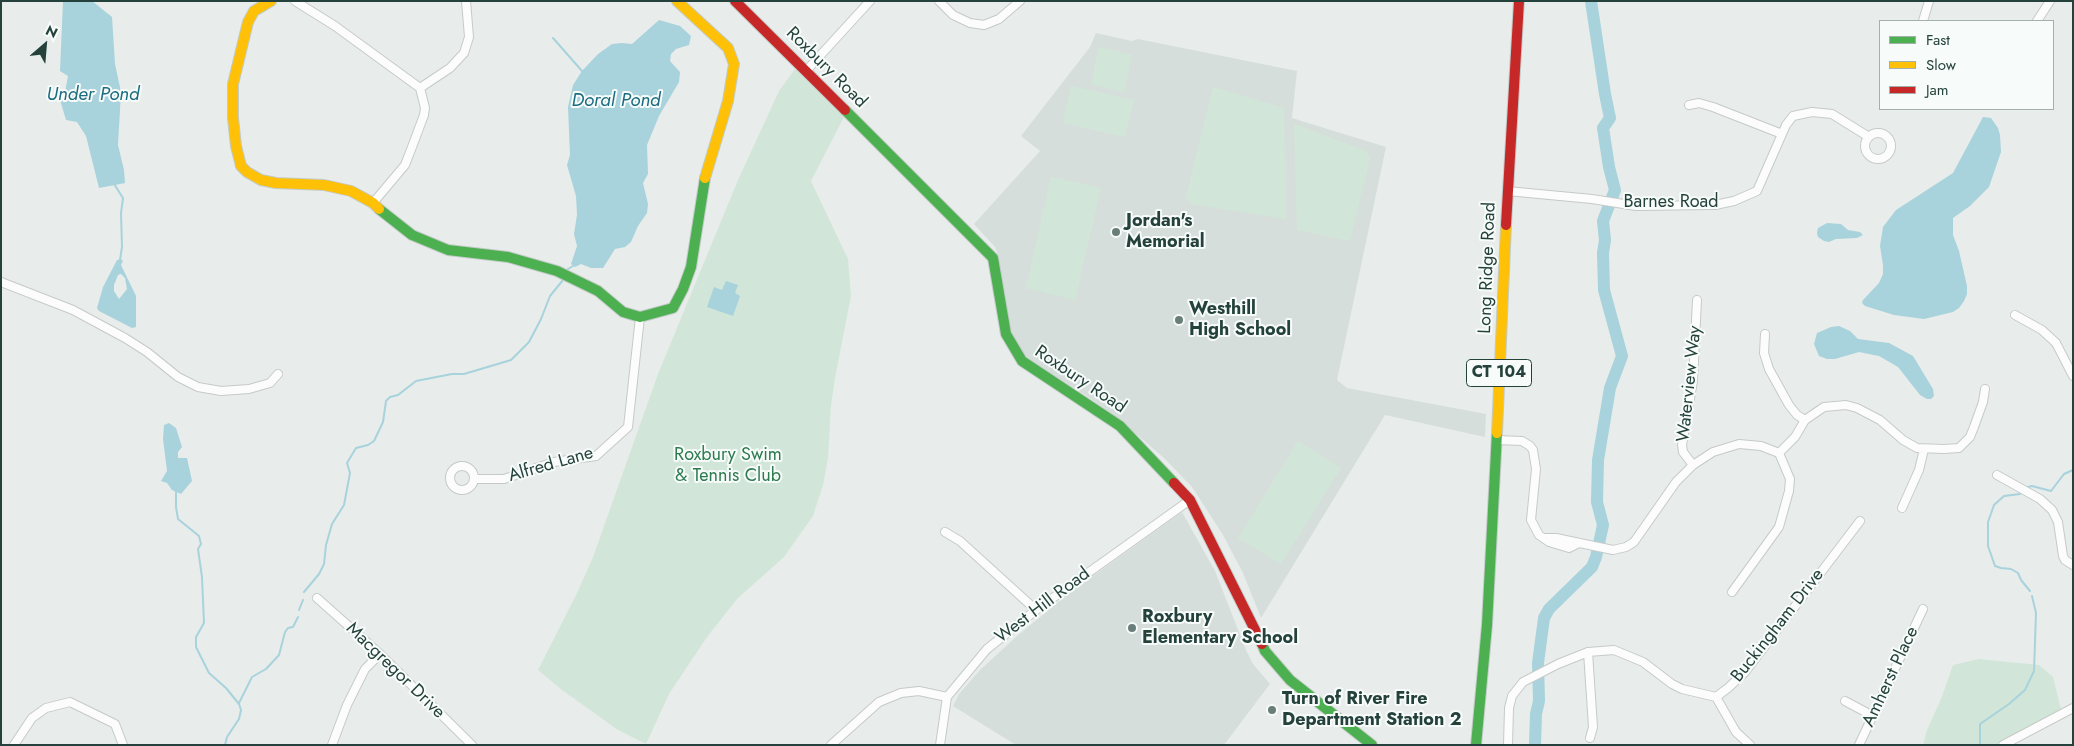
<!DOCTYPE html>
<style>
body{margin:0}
#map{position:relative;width:2074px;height:746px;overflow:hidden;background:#e8edeb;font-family:Jost,sans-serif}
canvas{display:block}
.frame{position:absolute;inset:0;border:2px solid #24423b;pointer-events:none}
.legend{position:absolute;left:1879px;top:20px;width:175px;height:90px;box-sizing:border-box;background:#f7fbf9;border:1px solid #a3b1ad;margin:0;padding:6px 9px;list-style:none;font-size:15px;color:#24423b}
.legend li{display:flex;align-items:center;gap:10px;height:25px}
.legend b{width:25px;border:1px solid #a3b1ad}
.north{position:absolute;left:20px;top:20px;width:50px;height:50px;-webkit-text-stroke:4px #f7fbf9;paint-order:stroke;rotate:27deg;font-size:14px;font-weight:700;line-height:20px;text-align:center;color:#24423b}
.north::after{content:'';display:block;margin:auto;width:18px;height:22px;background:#24423b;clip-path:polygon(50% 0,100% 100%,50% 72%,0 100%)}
</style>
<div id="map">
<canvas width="2074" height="746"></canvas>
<div class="frame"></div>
<ul class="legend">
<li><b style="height:6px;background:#4caf50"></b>Fast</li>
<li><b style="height:6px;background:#ffc107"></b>Slow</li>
<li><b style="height:6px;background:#c62828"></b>Jam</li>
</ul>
<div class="north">N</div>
</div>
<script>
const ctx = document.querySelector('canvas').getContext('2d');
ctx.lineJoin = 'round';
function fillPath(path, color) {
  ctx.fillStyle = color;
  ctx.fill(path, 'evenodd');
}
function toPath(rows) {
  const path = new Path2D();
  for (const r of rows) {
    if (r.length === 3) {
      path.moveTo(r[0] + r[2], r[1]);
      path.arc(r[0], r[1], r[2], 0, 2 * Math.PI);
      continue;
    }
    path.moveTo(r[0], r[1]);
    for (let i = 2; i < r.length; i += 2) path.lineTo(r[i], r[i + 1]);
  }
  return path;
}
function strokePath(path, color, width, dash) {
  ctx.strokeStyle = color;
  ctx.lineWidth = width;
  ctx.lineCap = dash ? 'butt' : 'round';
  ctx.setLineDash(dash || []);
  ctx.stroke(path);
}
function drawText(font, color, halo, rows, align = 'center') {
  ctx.font = font + ' Jost,sans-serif';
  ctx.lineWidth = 4;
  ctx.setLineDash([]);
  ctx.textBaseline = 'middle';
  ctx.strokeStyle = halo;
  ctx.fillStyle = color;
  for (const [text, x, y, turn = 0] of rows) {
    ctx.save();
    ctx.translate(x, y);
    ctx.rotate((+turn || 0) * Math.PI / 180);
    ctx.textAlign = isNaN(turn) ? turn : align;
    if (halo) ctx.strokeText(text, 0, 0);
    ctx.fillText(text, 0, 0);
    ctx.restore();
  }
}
const built = toPath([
 [1096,33,1132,41,1138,39,1297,71,1292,118,1386,147,1337,380,1347,388,1486,414,1485,437,1385,415,1261,618,1243,573,1223,535,1192,487,1164,458,1120,420,1087,396,1024,357,1010,330,997,252,995,247,974,224,1040,151,1021,136,1090,47],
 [1182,512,1215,571,1246,650,1253,664,1270,684,1224,745,1016,745,953,706,959,694,980,670,1017,636,1068,594]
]);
const green = toPath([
 [1099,47,1132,55,1124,92,1091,84],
 [795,69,844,117,811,181,848,259,851,296,835,378,831,406,828,458,823,485,813,516,784,557,737,599,707,637,669,694,646,744,618,730,562,690,538,670,577,593,593,557,658,374,738,180,779,91],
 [1071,86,1134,100,1125,137,1063,123],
 [1213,87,1284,108,1286,219,1191,204,1186,198],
 [1294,124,1366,151,1370,158,1350,241,1297,230],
 [1051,177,1101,188,1075,300,1026,288],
 [1298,441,1341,468,1281,564,1238,538],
 [1979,659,2039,665,2053,677,2063,717,2013,745,1923,745,1927,730,1941,699,1953,665]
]);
const water = toPath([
 [63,1,92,1,112,17,115,64,121,92,118,145,124,170,125,183,99,188,86,136,77,122,66,120,60,100,65,92,68,76,60,71],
 [659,20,680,26,691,36,689,45,676,49,671,54,670,61,680,72,679,82,659,116,647,145,648,174,643,183,648,204,647,213,638,226,631,242,625,247,615,249,603,268,591,268,581,264,575,267,571,264,577,246,574,234,577,215,576,196,567,165,570,155,568,107,573,85,582,71,598,54,612,44,622,43,632,44],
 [1983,117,1991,118,1998,128,2000,135,2001,152,1989,187,1970,206,1953,218,1953,235,1959,251,1967,286,1967,294,1964,301,1959,308,1953,312,1924,319,1894,315,1865,306,1862,303,1863,300,1879,283,1883,274,1883,265,1880,246,1883,227,1896,210,1953,173],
 [1827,223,1841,224,1848,230,1860,232,1863,235,1857,238,1836,239,1829,242,1824,241,1818,237,1817,233,1818,228],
 [121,259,123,261,121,265,136,296,136,327,132,328,99,311,97,308,103,287,117,260],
 [121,274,125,278,127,289,119,299,114,291,114,285,118,275],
 [726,281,738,285,735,293,740,296,733,316,707,307,714,287,722,290],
 [1839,326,1850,331,1858,339,1889,343,1913,356,1933,389,1934,396,1931,399,1927,399,1920,395,1898,367,1879,356,1859,352,1835,359,1827,359,1819,356,1814,344,1817,333,1831,327],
 [169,423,176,428,182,447,178,452,178,458,187,458,192,481,181,494,172,490,167,483,161,481,167,471,163,439,164,425]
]);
const stream = toPath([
 [553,38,582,71],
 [114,184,123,198,121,213,122,247,120,260],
 [568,269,573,266],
 [2024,488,2032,486,2051,491,2064,474,2073,470],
 [176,491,176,507,178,519,199,536,201,544,198,549,202,577,204,623,196,637,196,647,209,673,226,688,239,704,241,710,239,719,227,737,225,745],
 [2020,494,2004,496,1994,505,1988,522,1988,546,1995,566,2001,568,2011,569,2018,573,2021,580,2030,591],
 [304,592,319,574,324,564,326,545,332,524,344,505,350,473,347,463,356,448,368,445,374,441,383,422,386,401,390,397,398,395,416,381,452,374,464,374,511,360,529,342,541,319,550,296,563,280],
 [299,610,303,600],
 [239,703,252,677,266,669,279,655,285,632,288,628,293,627,298,617],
 [1980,745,1980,724,2009,704,2025,690,2034,671,2036,613,2032,596]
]);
const river = toPath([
 [1535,745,1536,714,1539,701,1538,663,1544,618,1549,609,1592,567,1596,557,1603,525,1597,502,1598,460,1610,388,1622,356,1604,290,1603,253,1605,240,1603,221,1615,190,1609,167,1603,128,1610,118,1605,94,1591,1]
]);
const street = toPath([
 [295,1,335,26,420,88],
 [939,1,953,15,970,23,984,25,999,19,1020,1],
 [1923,21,1929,1],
 [2037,21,2050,1],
 [806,71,870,1],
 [420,88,450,68,464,53,469,37,466,1],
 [1689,105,1699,103,1713,107,1782,134],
 [1878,146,13],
 [1507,191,1592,199,1636,206,1715,205,1734,201,1757,191,1786,125,1793,116,1812,112,1832,114,1869,137],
 [373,203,405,165,412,147,424,115,425,108,420,88],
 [1,282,73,310,125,338,147,352,178,377,198,387,221,391,249,389,270,383,278,374],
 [2015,315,2042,330,2056,343,2073,376],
 [1765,334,1764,353,1769,369,1789,405,1797,415,1805,420],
 [1497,440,1522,441,1530,446,1533,450,1536,469,1531,520,1539,535,1549,542,1569,548,1579,543],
 [1693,465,1683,452,1682,445,1693,381,1697,300],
 [462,478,12],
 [1997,475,2040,499,2052,510,2058,522,2063,556,2065,560,2073,565],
 [474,479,504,479,554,462,596,456,628,427,640,317],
 [1902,508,1919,470,1924,449],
 [945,532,960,541,1036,610],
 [1544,538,1556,538,1613,550,1626,547,1634,542,1676,482,1693,465,1713,452,1739,444,1761,446,1779,453,1795,437,1805,420,1824,407,1846,405,1857,408,1880,420,1903,440,1917,448,1944,449,1959,448,1970,437,1974,427,1983,402,1985,389],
 [1732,592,1779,527,1789,491,1790,479,1779,453],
 [317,598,380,654,472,745],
 [1588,652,1593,727,1590,738],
 [1716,697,1736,732,1750,745],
 [1845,701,1873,716],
 [14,745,32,718,46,708,70,702,115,724,123,745],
 [332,745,347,705,365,669,380,654],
 [831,745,879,702,901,693,919,691,947,697],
 [940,745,947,697,987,649,1036,610,1190,500],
 [1508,745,1509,708,1512,696,1523,682,1558,664,1588,652,1614,650,1643,662,1672,684,1682,689,1716,697,1728,688,1745,672,1860,521],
 [1859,745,1923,609],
 [2003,745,2073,708]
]);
const fast = toPath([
 [845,110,993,258,1006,334,1022,361,1120,426,1174,483],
 [379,209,412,235,448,250,508,257,557,271,598,291,623,312,640,317,673,308,683,289,691,267,705,178],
 [1262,644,1265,651,1290,680,1372,745],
 [1476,745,1487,625,1497,433]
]);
const slow = toPath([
 [271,1,254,11,248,22,233,84,233,118,236,146,241,166,247,172,261,180,276,183,324,185,351,191,373,203,379,209],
 [677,1,728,48,734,64,728,101,705,178],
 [1497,433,1506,225]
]);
const jam = toPath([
 [735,1,845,110],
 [1506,225,1519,1],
 [1174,483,1190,500,1262,644]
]);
const markers = [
 [1116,232,5,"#697e79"],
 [1179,320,5,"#697e79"],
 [1132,628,5,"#697e79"],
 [1272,710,5,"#697e79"]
];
const shields = [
 [1499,373,65]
];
const shieldNames = [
 ["CT 104",1499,373]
];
const streetNames = [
 ["Roxbury Road",826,68,45],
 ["Barnes Road",1671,203],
 ["Long Ridge Road",1488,268,-88],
 ["Roxbury Road",1080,380,34],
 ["Waterview Way",1690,384,-84],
 ["Alfred Lane",551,465,-16],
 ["West Hill Road",1043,606,-37],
 ["Buckingham Drive",1778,626,-52],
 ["Macgregor Drive",395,671,44],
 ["Amherst Place",1891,677,-65]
];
const poiNames = [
 ["Jordan's",1126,222],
 ["Memorial",1126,243],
 ["Westhill",1189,310],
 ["High School",1189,331],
 ["Roxbury",1142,618],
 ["Elementary School",1142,639],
 ["Turn of River Fire",1282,700],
 ["Department Station 2",1282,721]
];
const parkNames = [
 ["Roxbury Swim",728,456],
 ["& Tennis Club",728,477]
];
const waterNames = [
 ["Under Pond",93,95],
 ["Doral Pond",616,101]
];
fillPath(built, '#d6dedb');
fillPath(green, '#d1e6d8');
fillPath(water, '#a8d2dc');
strokePath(stream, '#a8d2dc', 2);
strokePath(river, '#a8d2dc', 12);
strokePath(street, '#c5cac8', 10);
strokePath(fast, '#c3cbc8', 12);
strokePath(slow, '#c3cbc8', 12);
strokePath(jam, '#c3cbc8', 12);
strokePath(street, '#fcfcfc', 8);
strokePath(fast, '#4caf50', 10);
strokePath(slow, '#ffc107', 10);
strokePath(jam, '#c62828', 10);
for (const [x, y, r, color] of markers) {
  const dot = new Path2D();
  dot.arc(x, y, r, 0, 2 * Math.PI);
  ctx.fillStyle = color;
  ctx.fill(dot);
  strokePath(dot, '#f7fbf9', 2);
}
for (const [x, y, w] of shields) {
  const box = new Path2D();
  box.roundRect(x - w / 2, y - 13.5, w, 27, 4);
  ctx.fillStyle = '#f7fbf9';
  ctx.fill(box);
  strokePath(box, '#24423b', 1);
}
drawText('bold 16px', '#24423b', null, shieldNames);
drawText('18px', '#24423b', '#f7fbf9', streetNames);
drawText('bold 18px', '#24423b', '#f7fbf9', poiNames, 'left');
drawText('18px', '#2c7b4e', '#f7fbf9', parkNames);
drawText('italic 19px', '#1b6c81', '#f7fbf9', waterNames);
</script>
